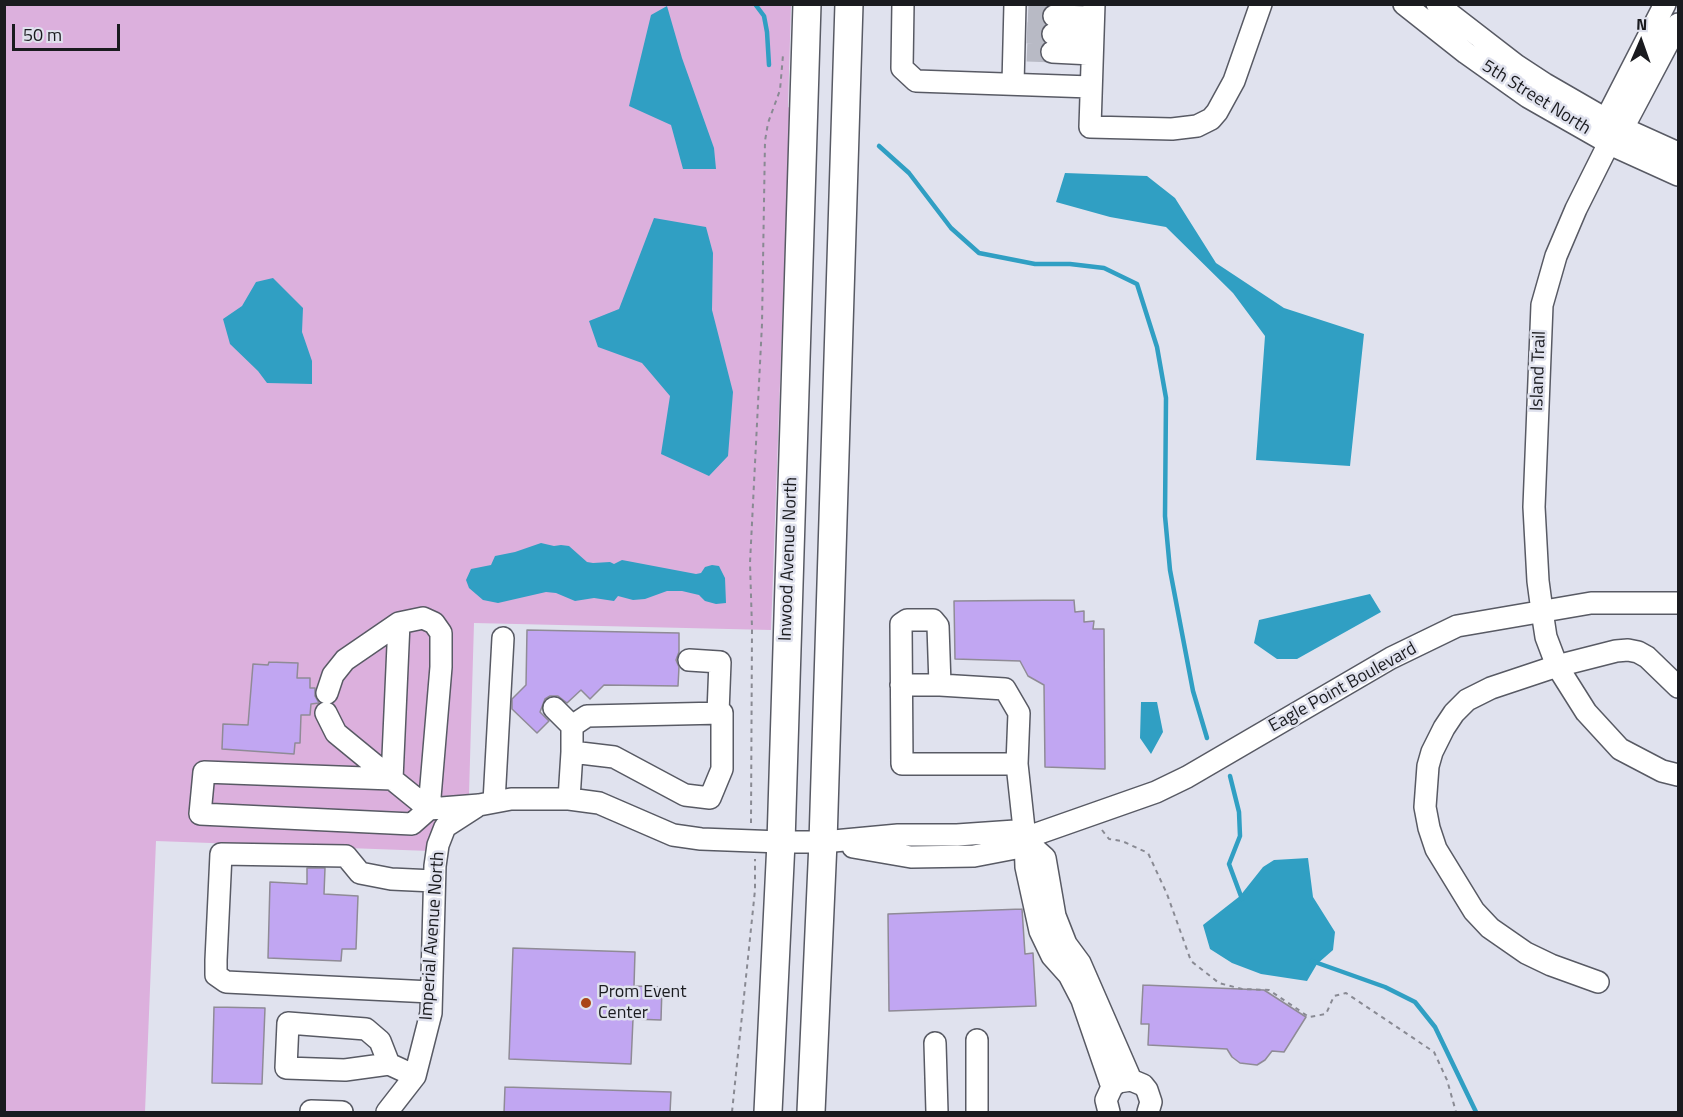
<!DOCTYPE html>
<style>
body{margin:0}
#map{position:relative;width:1683px;height:1117px;overflow:hidden;background:#e0e2ee;font-family:"Titillium Web",sans-serif}
canvas{display:block}
.frame{position:absolute;inset:0;border:6px solid #1a1b1f;pointer-events:none}
.north{position:absolute;left:1611px;top:12px;width:60px;height:60px;-webkit-text-stroke:4px #e0e2ee;paint-order:stroke;rotate:2deg;font-size:16px;font-weight:700;line-height:24px;text-align:center;color:#1a1b1f}
.north::after{content:'';display:block;margin:auto;width:21px;height:27px;background:#1a1b1f;clip-path:polygon(50% 0,100% 100%,50% 72%,0 100%)}
.scale{position:absolute;left:12px;top:24px;width:108px;height:27px;box-sizing:border-box;border:3px solid #1a1b1f;border-top:0;padding-left:8px;font-size:18px;line-height:21px;white-space:nowrap;color:#1a1b1f;-webkit-text-stroke:4px #e0e2ee;paint-order:stroke}
</style>
<div id="map">
<canvas width="1683" height="1117"></canvas>
<div class="frame"></div>
<div class="north">N</div>
<div class="scale">50 m</div>
</div>
<script>
const ctx = document.querySelector('canvas').getContext('2d');
ctx.lineJoin = 'round';
function fillPath(path, color) {
  ctx.fillStyle = color;
  ctx.fill(path, 'evenodd');
}
function toPath(rows) {
  const path = new Path2D();
  for (const r of rows) {
    path.moveTo(r[0], r[1]);
    for (let i = 2; i < r.length; i += 2) path.lineTo(r[i], r[i + 1]);
  }
  return path;
}
function strokePath(path, color, width, dash) {
  ctx.strokeStyle = color;
  ctx.lineWidth = width;
  ctx.lineCap = dash ? 'butt' : 'round';
  ctx.setLineDash(dash || []);
  ctx.stroke(path);
}
function drawText(font, color, halo, rows, align = 'center') {
  ctx.font = font + ' "Titillium Web",sans-serif';
  ctx.lineWidth = 5;
  ctx.setLineDash([]);
  ctx.textBaseline = 'middle';
  ctx.strokeStyle = halo;
  ctx.fillStyle = color;
  for (const [text, x, y, turn = 0] of rows) {
    ctx.save();
    ctx.translate(x, y);
    ctx.rotate((+turn || 0) * Math.PI / 180);
    ctx.textAlign = isNaN(turn) ? turn : align;
    if (halo) ctx.strokeText(text, 0, 0);
    ctx.fillText(text, 0, 0);
    ctx.restore();
  }
}
const green = toPath([
 [5,5,791,5,788,107,790,108,771,630,474,623,469,794,465,796,430,851,156,841,145,1112,5,1112]
]);
const water = toPath([
 [667,6,682,58,714,148,716,169,683,169,671,125,629,106,651,15],
 [1065,173,1147,176,1175,198,1216,263,1284,308,1364,334,1350,466,1256,460,1265,336,1233,293,1166,227,1110,217,1056,202],
 [654,218,706,227,713,253,712,310,733,392,728,456,709,476,661,454,670,396,642,363,598,347,589,321,619,309],
 [273,278,303,308,302,332,312,361,312,384,267,383,258,371,230,344,223,319,242,306,256,282],
 [541,543,554,546,561,545,569,546,587,562,593,563,610,562,614,564,622,560,696,574,701,573,705,567,712,565,719,566,725,578,726,603,716,604,705,601,699,595,682,591,667,591,645,599,633,600,618,596,614,601,594,598,575,601,556,593,546,592,498,603,483,600,469,588,466,580,471,569,491,565,495,556,515,552],
 [1370,594,1381,612,1297,659,1277,659,1254,643,1259,620],
 [1141,702,1157,702,1163,732,1151,754,1140,738],
 [1308,858,1313,897,1335,932,1333,950,1317,964,1307,981,1261,974,1232,963,1210,949,1203,925,1240,896,1263,867,1274,860]
]);
const stream = toPath([
 [755,4,764,16,767,32,769,65],
 [879,146,909,173,951,228,979,253,1035,264,1070,264,1104,268,1137,284,1157,347,1166,398,1165,516,1170,570,1193,691,1207,738],
 [1230,776,1239,812,1240,836,1229,864,1242,899],
 [1312,961,1385,987,1415,1002,1435,1027,1476,1112]
]);
const building = toPath([
 [1074,600,1075,612,1084,611,1084,622,1094,621,1093,629,1104,629,1105,769,1045,767,1044,685,1028,676,1020,661,955,659,954,601,1074,600],
 [527,630,679,633,679,652,676,660,679,667,678,686,604,685,590,699,581,690,567,703,558,696,550,696,545,699,540,712,549,721,537,733,512,709,512,699,526,685,527,630],
 [269,662,298,663,297,678,310,678,310,688,315,688,315,696,319,703,311,704,310,715,301,715,300,743,295,743,294,754,222,749,223,724,248,725,253,664,268,665,269,662],
 [307,868,325,868,324,894,358,896,356,949,342,949,341,961,268,958,270,882,307,884,307,868],
 [1022,909,1025,954,1033,953,1036,1006,889,1011,888,914,1022,909],
 [513,948,635,952,634,986,662,987,661,1020,633,1019,631,1064,509,1059,513,948],
 [1143,985,1264,990,1306,1017,1284,1052,1272,1051,1265,1060,1257,1065,1240,1063,1232,1057,1227,1049,1148,1045,1149,1024,1141,1024,1143,985],
 [214,1007,265,1008,262,1084,212,1083,214,1007],
 [505,1087,671,1092,670,1113,504,1113,505,1087]
]);
const minorTunnel = toPath([
 [1028,15,1054,16],
 [1027,33,1053,34],
 [1027,51,1052,52]
]);
const path = toPath([
 [751,823,752,628,750,563,762,324,765,141,768,123,780,90,783,55],
 [1102,830,1109,839,1122,841,1148,853,1167,894,1191,961,1219,983,1242,989,1269,990,1309,1017,1326,1014,1334,996,1346,993,1434,1052,1447,1080,1456,1112],
 [732,1112,755,890,755,859]
]);
const minor = toPath([
 [903,4,902,68,916,81,1091,87],
 [1094,4,1090,127,1172,129,1197,126,1211,119,1217,112,1234,81,1261,4],
 [1404,4,1466,53,1528,97,1614,146,1678,175],
 [1437,4,1516,65,1545,84,1616,125,1678,153],
 [1054,16,1093,17],
 [1678,24,1623,128,1609,143,1576,209,1556,256,1542,305,1534,507,1538,581,1542,611,1546,637,1557,666,1586,712,1620,749,1662,771,1678,775],
 [1053,34,1093,35],
 [1052,52,1092,54],
 [1013,84,1015,4],
 [1607,131,1606,119,1665,4],
 [689,660,720,662,718,713],
 [901,685,940,685],
 [327,693,333,675,345,660,399,623,423,618,434,623,441,633,441,667,429,809,479,805,511,799,569,799,599,803,673,835,701,839,781,842,823,842,898,835,957,835,1015,831,1045,858,1055,916,1066,944,1080,963,1131,1080],
 [554,708,572,726],
 [326,713,336,733,392,779,429,809,412,824,200,814,204,772,392,779,399,623],
 [722,713,722,769,710,798,685,795,614,757,572,752,572,726,587,716,722,713],
 [1017,764,902,764,901,624,907,620,933,620,938,626,940,685,1005,689,1019,713,1017,764,1025,838,1026,867,1040,931,1052,956,1069,975,1082,1000,1112,1087],
 [569,799,572,752],
 [494,802,503,638],
 [853,847,911,857,974,856,1021,847,1025,838,1156,792,1187,777,1391,658,1457,626,1591,603,1678,603],
 [1598,982,1551,965,1526,953,1490,928,1474,911,1436,849,1429,828,1425,807,1428,766,1432,752,1444,728,1454,713,1467,700,1491,688,1557,666,1616,651,1628,650,1638,652,1647,657,1678,687],
 [431,992,226,982,216,975,216,960,221,854,346,856,360,873,391,879,434,881],
 [977,1040,977,1112],
 [935,1043,937,1112],
 [389,1064,380,1041,366,1029,288,1023,286,1068,345,1070,389,1064,415,1076],
 [311,1111,342,1112],
 [387,1112,415,1076,431,1013,435,866,438,845,445,827,476,807],
 [1109,1112,1106,1100,1112,1087,1118,1082,1131,1080,1143,1085,1147,1090,1151,1102,1148,1112]
]);
const major = toPath([
 [768,1112,781,842,807,4],
 [811,1112,823,842,849,4]
]);
const markers = [
 [586,1003,6,"#aa4517"]
];
const streetNames = [
 ["5th Street North",1536,98,32],
 ["Island Trail",1539,371,-88],
 ["Inwood Avenue North",789,559,-88],
 ["Eagle Point Boulevard",1343,688,-29],
 ["Imperial Avenue North",433,936,-86]
];
const poiNames = [
 ["Prom Event",598,993],
 ["Center",598,1014]
];
fillPath(green, '#dcb0dd');
fillPath(water, '#309fc3');
strokePath(stream, '#309fc3', 4.5);
fillPath(building, '#c1a6f2');
strokePath(building, '#8f8b96', 1.5);
strokePath(minorTunnel, '#b8bac5', 21, [21, 10]);
strokePath(minor, '#585a64', 24);
strokePath(major, '#585a64', 30);
strokePath(path, '#898a93', 2, [4.5, 4.5]);
strokePath(minor, '#fff', 21);
strokePath(major, '#fff', 27);
for (const [x, y, r, color] of markers) {
  const dot = new Path2D();
  dot.arc(x, y, r, 0, 2 * Math.PI);
  ctx.fillStyle = color;
  ctx.fill(dot);
  strokePath(dot, '#e0e2ee', 2);
}
drawText('18px', '#1a1b1f', '#e0e2ee', streetNames);
drawText('18px', '#1a1b1f', '#e0e2ee', poiNames, 'left');
</script>
